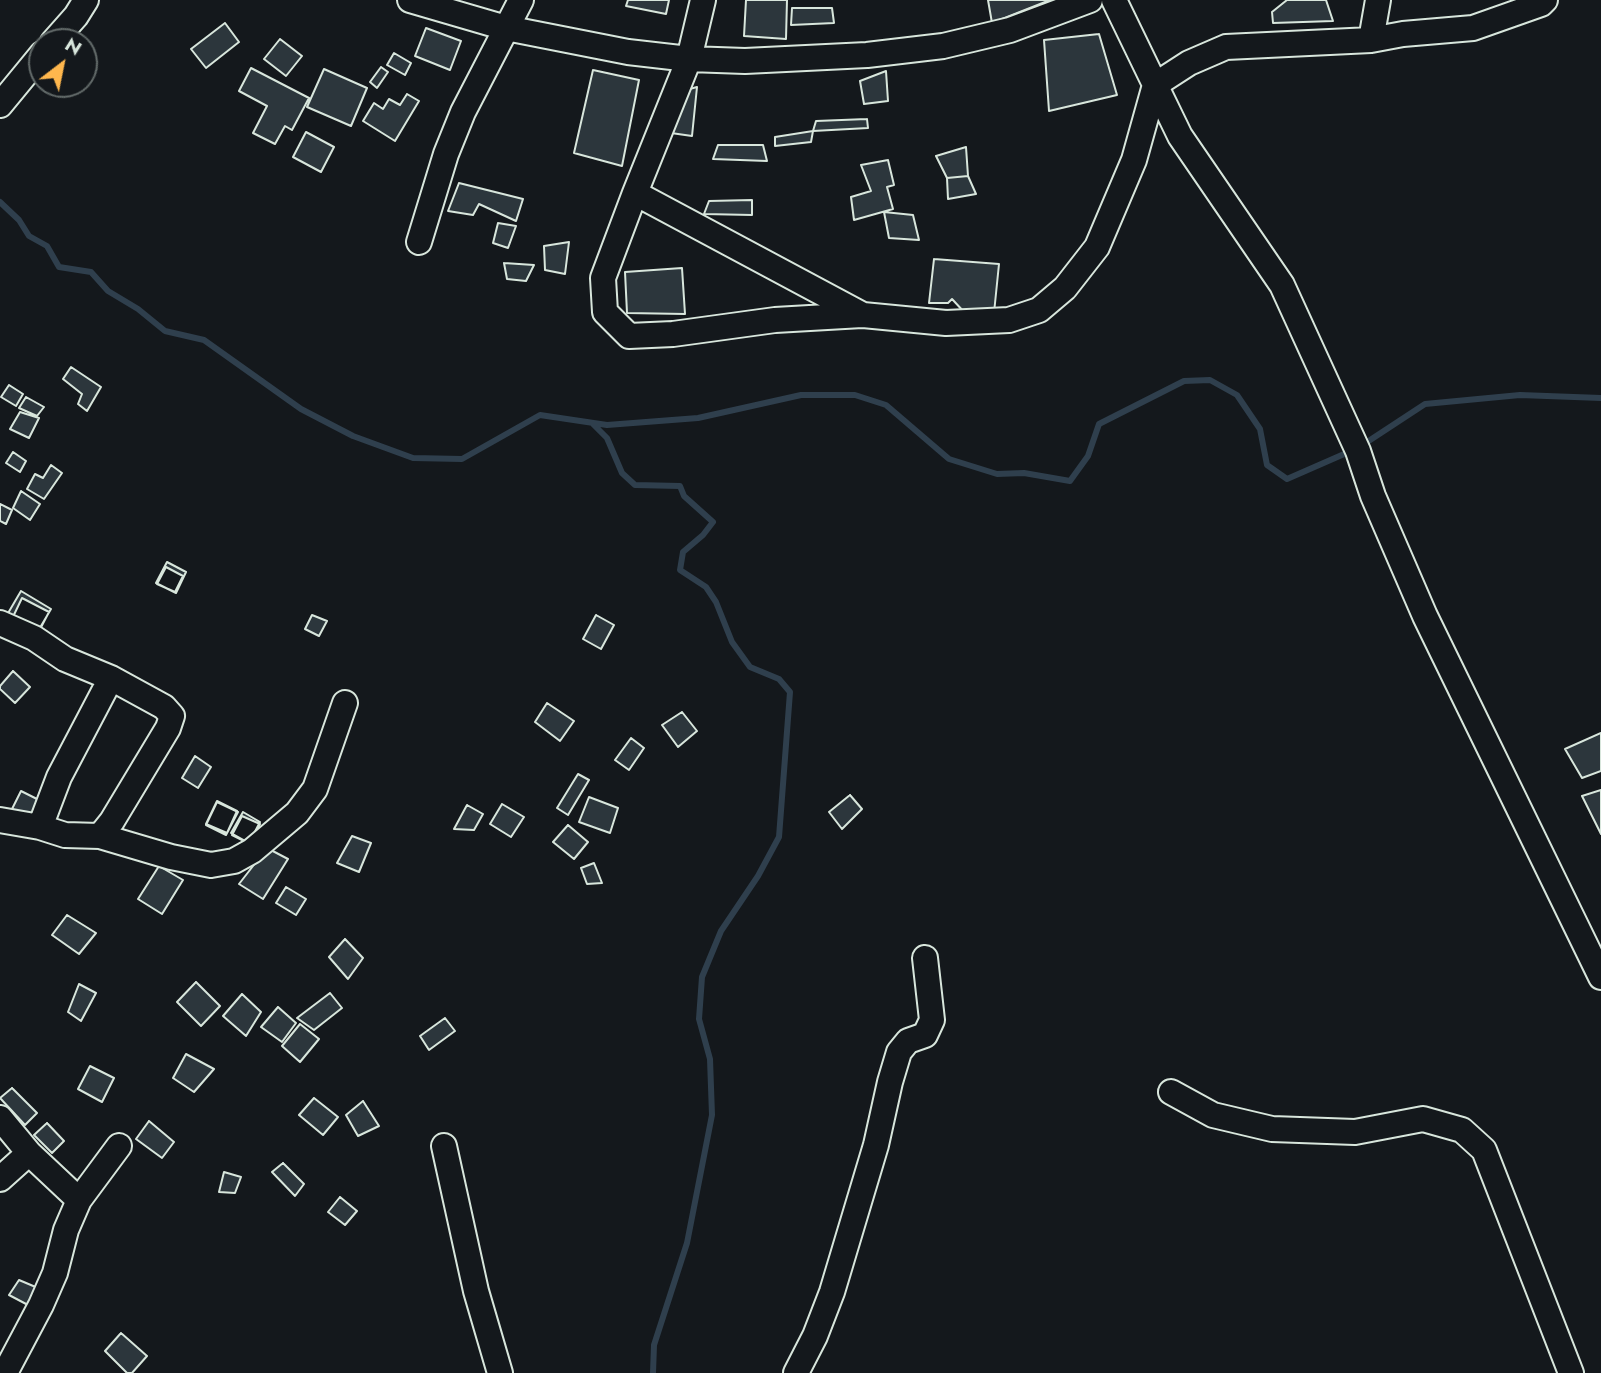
<!DOCTYPE html>
<style>
body{margin:0}
#map{position:relative;width:1601px;height:1373px;overflow:hidden;background:#14181c;font-family:Jost,sans-serif}
canvas{display:block}
.north{position:absolute;left:28px;top:28px;width:70px;height:70px;box-sizing:border-box;background:#14181c;border:2px solid #626a69;border-radius:50%;rotate:32deg;font-size:19px;font-weight:700;line-height:28px;text-align:center;color:#d8e6dc}
.north::after{content:'';display:block;margin:auto;width:24px;height:32px;background:#ffb74d;clip-path:polygon(50% 0,100% 100%,50% 72%,0 100%)}
</style>
<div id="map">
<canvas width="1601" height="1373"></canvas>
<div class="north">N</div>
</div>
<script>
const ctx = document.querySelector('canvas').getContext('2d');
ctx.lineJoin = 'round';
function toPath(rows) {
  const path = new Path2D();
  for (const r of rows) {
    path.moveTo(r[0], r[1]);
    for (let i = 2; i < r.length; i += 2) path.lineTo(r[i], r[i + 1]);
  }
  return path;
}
function strokePath(path, color, width, dash) {
  ctx.strokeStyle = color;
  ctx.lineWidth = width;
  ctx.lineCap = dash ? 'butt' : 'round';
  ctx.setLineDash(dash || []);
  ctx.stroke(path);
}
function fillPath(path, color) {
  ctx.fillStyle = color;
  ctx.fill(path, 'evenodd');
}
const stream = toPath([
 [0,202,19,220,29,236,47,246,59,267,91,272,108,291,138,309,165,331,204,340,301,409,353,436,413,458,462,459,540,415,607,425,698,418,801,395,855,395,886,405,949,459,997,474,1024,473,1070,481,1088,456,1099,424,1184,381,1210,380,1237,395,1260,429,1267,465,1287,479,1351,451],
 [592,423,607,438,622,473,635,485,680,486,684,496,713,522,703,535,683,552,680,570,706,587,716,602,732,642,750,667,779,679,790,692,779,837,758,876,721,931,702,977,699,1019,710,1059,712,1115,687,1243,654,1345,653,1373],
 [1361,446,1425,404,1520,395,1601,398]
]);
const building = toPath([
 [628,0,669,0,666,14,626,6,628,0],
 [746,0,787,0,786,39,744,36,746,0],
 [988,0,1050,0,992,23,988,0],
 [1287,0,1326,0,1333,21,1273,23,1272,12,1287,0],
 [792,8,832,8,834,23,791,25,792,8],
 [225,23,239,42,206,68,191,49,225,23],
 [426,28,461,41,450,70,415,56,426,28],
 [1099,34,1117,95,1049,111,1044,40,1099,34],
 [280,39,302,56,286,76,264,59,280,39],
 [394,53,411,63,405,75,387,65,394,53],
 [381,67,388,72,377,88,370,82,381,67],
 [251,68,309,98,292,130,285,126,275,144,253,133,267,106,239,91,251,68],
 [324,69,367,88,351,126,307,107,324,69],
 [593,70,639,80,622,166,574,153,593,70],
 [886,71,888,101,864,104,860,81,886,71],
 [697,87,692,136,671,133,686,90,697,87],
 [407,94,419,101,395,141,363,121,374,103,383,109,389,99,400,105,407,94],
 [867,119,868,128,813,131,816,121,867,119],
 [813,131,811,142,775,146,775,137,813,131],
 [306,132,334,147,321,172,293,157,306,132],
 [718,145,763,145,767,161,713,159,718,145],
 [966,147,968,176,947,178,936,156,966,147],
 [888,160,894,185,887,187,893,209,854,220,851,197,871,191,861,165,888,160],
 [968,176,976,194,948,199,947,178,968,176],
 [459,183,523,199,516,221,479,204,473,215,448,211,459,183],
 [752,200,752,215,704,214,709,201,752,200],
 [884,212,913,215,919,240,889,238,884,212],
 [498,223,516,226,508,248,493,243,498,223],
 [569,242,565,274,545,270,544,246,569,242],
 [934,259,999,264,994,313,965,313,952,299,948,303,929,303,934,259],
 [504,263,534,265,526,281,507,279,504,263],
 [682,268,685,314,627,313,625,272,682,268],
 [71,367,101,387,87,411,78,404,82,394,63,379,71,367],
 [9,385,23,394,16,406,1,397,9,385],
 [26,397,44,407,37,416,19,408,26,397],
 [20,412,39,418,29,438,10,429,20,412],
 [13,452,26,461,20,472,6,463,13,452],
 [51,465,62,473,44,499,27,489,35,474,43,478,51,465],
 [21,491,40,504,30,520,13,508,21,491],
 [0,504,12,510,6,524,0,521,0,504],
 [167,562,186,572,176,593,156,583,167,562],
 [166,567,183,576,175,592,157,584,166,567],
 [21,591,51,609,34,638,4,620,21,591],
 [22,598,49,612,37,635,11,621,22,598],
 [312,615,327,621,319,636,305,629,312,615],
 [596,615,614,625,601,649,583,639,596,615],
 [13,671,30,687,15,703,0,689,0,686,13,671],
 [547,703,574,721,560,741,535,722,547,703],
 [682,712,697,731,678,747,662,725,682,712],
 [1601,733,1601,771,1582,778,1565,749,1601,733],
 [631,738,644,748,629,770,615,760,631,738],
 [195,756,211,767,198,788,182,778,195,756],
 [578,774,589,780,568,815,557,808,578,774],
 [1601,790,1601,834,1582,796,1601,790],
 [21,791,45,803,37,821,12,809,21,791],
 [850,795,862,809,842,829,829,812,850,795],
 [589,797,618,808,610,833,579,822,589,797],
 [217,801,237,811,227,833,206,824,217,801],
 [217,802,238,812,226,835,206,825,217,802],
 [502,804,524,817,511,837,490,824,502,804],
 [467,805,483,814,474,830,454,829,467,805],
 [243,812,260,822,249,843,231,833,243,812],
 [242,816,260,824,250,844,232,835,242,816],
 [568,825,588,842,574,859,553,842,568,825],
 [352,836,371,843,359,872,337,863,352,836],
 [267,848,288,859,263,899,239,884,267,848],
 [594,863,602,883,587,884,581,868,594,863],
 [159,866,183,880,162,914,138,899,159,866],
 [286,887,306,899,296,915,276,903,286,887],
 [67,915,96,933,79,954,52,935,67,915],
 [345,939,363,958,348,979,329,957,345,939],
 [196,982,220,1006,201,1026,177,1002,196,982],
 [79,984,96,993,81,1021,68,1012,79,984],
 [330,993,342,1008,314,1030,297,1018,330,993],
 [242,994,261,1012,246,1036,223,1016,242,994],
 [278,1007,296,1023,282,1042,261,1027,278,1007],
 [445,1018,455,1031,429,1050,420,1036,445,1018],
 [300,1024,319,1039,300,1062,282,1046,300,1024],
 [186,1054,214,1069,194,1092,173,1078,186,1054],
 [90,1066,114,1078,102,1102,78,1089,90,1066],
 [12,1088,37,1113,25,1125,0,1098,12,1088],
 [314,1098,338,1117,323,1135,299,1115,314,1098],
 [363,1101,379,1126,358,1136,346,1115,363,1101],
 [149,1121,174,1142,162,1158,136,1139,149,1121],
 [47,1123,64,1141,52,1153,34,1135,47,1123],
 [283,1163,304,1184,295,1196,272,1172,283,1163],
 [224,1172,241,1177,235,1193,219,1192,224,1172],
 [340,1197,357,1211,345,1225,328,1212,340,1197],
 [19,1280,38,1288,28,1305,9,1295,19,1280],
 [121,1333,147,1356,132,1373,127,1373,105,1351,121,1333]
]);
const minor = toPath([
 [410,0,506,28,628,52,689,59,745,61,867,55,943,46,1010,30,1090,0],
 [703,0,689,59,635,193,603,278,605,312,629,336,673,334,775,320,862,315],
 [1114,0,1180,136,1282,285,1358,451,1373,496,1425,616,1601,977],
 [1371,40,1378,0],
 [53,42,76,16,86,0],
 [0,105,42,54],
 [635,193,863,315,946,323,1009,320,1039,310,1065,288,1097,247,1134,160,1155,85,1189,63,1226,47,1371,40,1403,34,1473,28,1541,4,1545,0],
 [419,242,446,154,463,112,521,0],
 [0,623,34,638,65,659,111,678,164,707,172,716,168,728,112,821,100,836,65,835,40,827,0,820],
 [40,827,59,777,111,678],
 [100,836,171,857,211,865,234,861,252,851,297,813,315,789,345,703],
 [1171,1092,1213,1115,1272,1129,1355,1132,1423,1119,1462,1130,1484,1150,1571,1373],
 [0,1118,29,1153,79,1200],
 [444,1146,476,1291,500,1373],
 [0,1179,29,1153],
 [5,1373,41,1305,55,1273,66,1230,79,1200,119,1146],
 [796,1373,815,1336,832,1292,876,1145,890,1082,899,1052,908,1041,925,1035,932,1020,925,958]
]);
strokePath(stream, '#2f3f4d', 6);
fillPath(building, '#2c363c');
strokePath(building, '#d8e6dc', 2);
strokePath(minor, '#d8e6dc', 28);
strokePath(minor, '#14181c', 24);
</script>
